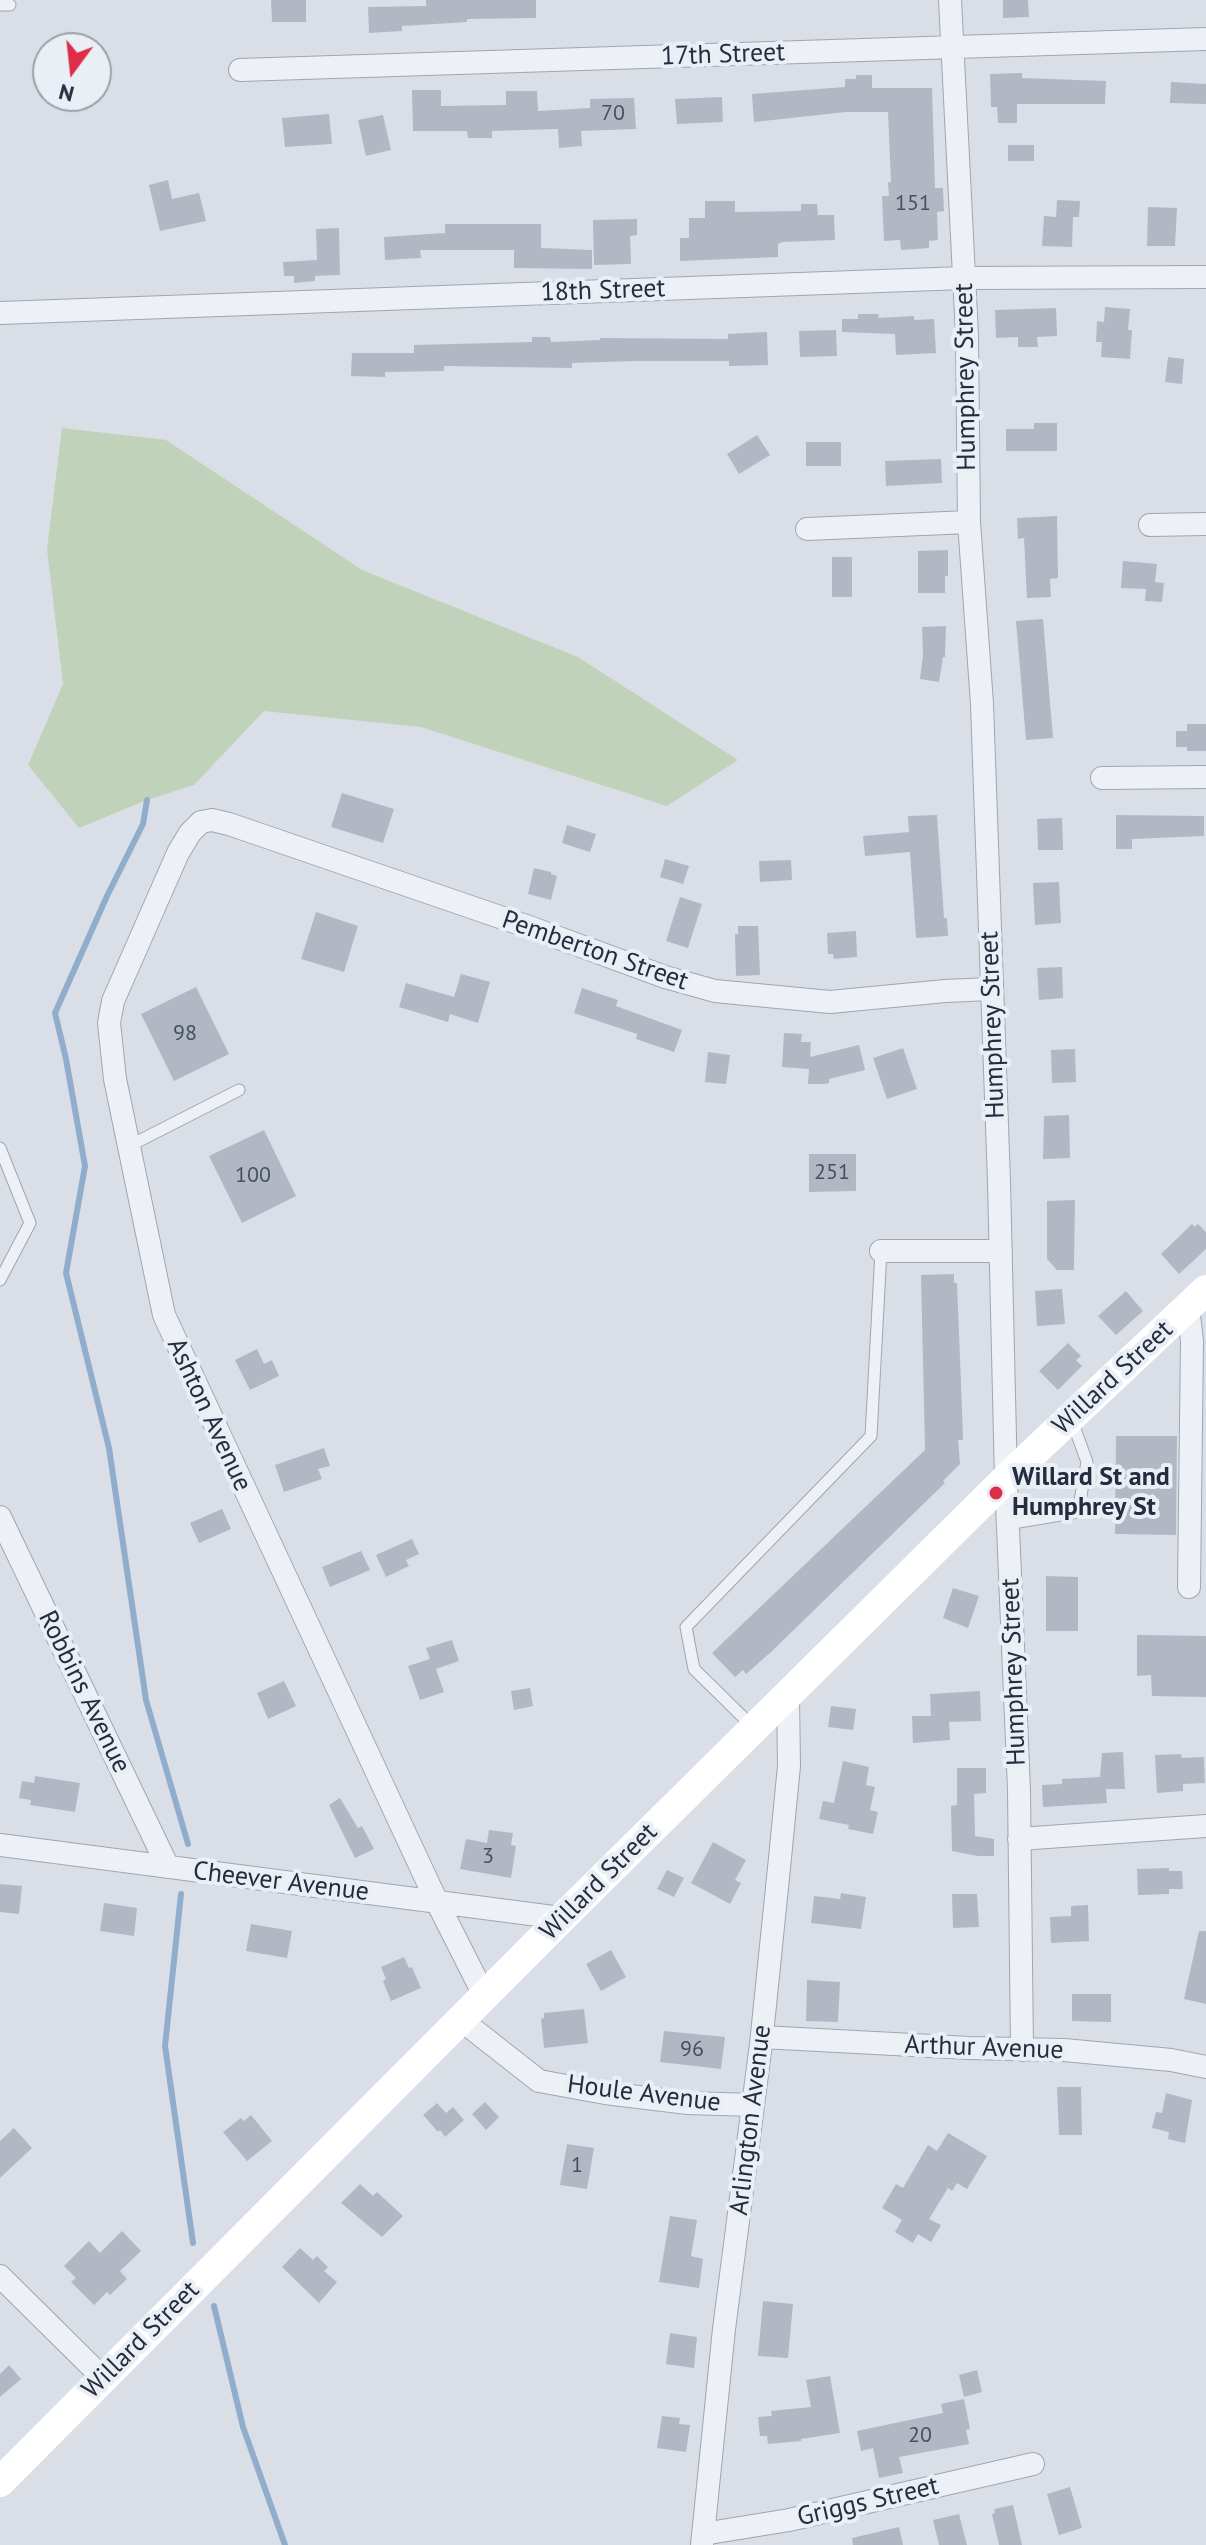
<!DOCTYPE html>
<style>
body{margin:0}
#map{position:relative;width:1206px;height:2545px;overflow:hidden;background:#dadfe7;font-family:"PT Sans",sans-serif}
canvas{display:block}
.north{position:absolute;left:32px;top:32px;width:80px;height:80px;box-sizing:border-box;background:#eaeef5;border:2px solid #9aa1ac;border-radius:50%;rotate:195deg;font-size:22px;font-weight:700;line-height:32px;text-align:center;color:#232d3e}
.north::after{content:'';display:block;margin:auto;width:28px;height:36px;background:#dc2f47;clip-path:polygon(50% 0,100% 100%,50% 72%,0 100%)}
</style>
<div id="map">
<canvas width="1206" height="2545"></canvas>
<div class="north">N</div>
</div>
<script>
const ctx = document.querySelector('canvas').getContext('2d');
ctx.lineJoin = 'round';
function fillPath(path, color) {
  ctx.fillStyle = color;
  ctx.fill(path, 'evenodd');
}
function toPath(rows) {
  const path = new Path2D();
  for (const r of rows) {
    path.moveTo(r[0], r[1]);
    for (let i = 2; i < r.length; i += 2) path.lineTo(r[i], r[i + 1]);
  }
  return path;
}
function strokePath(path, color, width, dash) {
  ctx.strokeStyle = color;
  ctx.lineWidth = width;
  ctx.lineCap = dash ? 'butt' : 'round';
  ctx.setLineDash(dash || []);
  ctx.stroke(path);
}
function drawText(font, color, halo, rows, align = 'center') {
  ctx.font = font + ' "PT Sans",sans-serif';
  ctx.lineWidth = 8;
  ctx.setLineDash([]);
  ctx.textBaseline = 'middle';
  ctx.strokeStyle = halo;
  ctx.fillStyle = color;
  for (const [text, x, y, turn = 0] of rows) {
    ctx.save();
    ctx.translate(x, y);
    ctx.rotate((+turn || 0) * Math.PI / 180);
    ctx.textAlign = isNaN(turn) ? turn : align;
    if (halo) ctx.strokeText(text, 0, 0);
    ctx.fillText(text, 0, 0);
    ctx.restore();
  }
}
const green = toPath([
 [62,428,166,440,362,570,578,657,738,760,667,806,421,727,264,711,194,785,147,800,79,828,28,765,63,684,47,549]
]);
const stream = toPath([
 [147,800,143,824,107,896,55,1013,66,1059,85,1166,66,1273,109,1448,146,1700,188,1844],
 [181,1894,165,2046,193,2243],
 [214,2306,243,2427,285,2545]
]);
const building = toPath([
 [271,0,306,0,306,22,272,22],
 [426,0,536,0,536,18,467,19,467,22,402,26,402,31,369,33,368,7,426,6],
 [1003,0,1028,0,1029,17,1003,18],
 [1022,73,1022,78,1106,81,1105,104,1017,104,1017,123,998,123,997,107,991,107,990,74],
 [856,75,872,75,872,88,932,88,935,188,943,188,944,211,937,212,938,240,929,241,929,248,901,250,900,240,884,241,882,196,889,196,888,182,891,182,888,112,846,112,754,122,752,94,845,87,845,79,856,79],
 [1171,82,1206,84,1206,104,1170,103],
 [412,90,441,90,441,106,506,105,506,91,537,91,538,111,590,108,590,99,634,98,636,129,581,131,582,146,559,148,558,129,492,131,492,138,468,138,467,131,413,131],
 [722,97,723,122,677,124,675,99],
 [329,114,332,144,285,147,282,118],
 [383,115,391,150,366,156,358,120],
 [1008,145,1034,145,1034,161,1008,161],
 [168,180,172,199,199,193,206,221,160,231,149,185],
 [1057,200,1080,201,1079,217,1073,217,1072,247,1042,246,1044,216,1056,217],
 [705,201,735,201,735,212,801,211,801,204,817,204,818,215,834,215,835,240,782,242,778,244,778,257,680,261,680,238,689,238,689,218,705,218],
 [1148,207,1177,208,1175,246,1147,246],
 [637,219,637,235,630,236,631,264,594,265,593,220],
 [445,224,541,224,541,248,592,250,592,269,514,268,514,250,420,250,421,258,385,260,384,237,445,233],
 [339,228,340,275,315,276,315,281,294,283,294,276,284,276,283,262,317,260,316,229],
 [1105,307,1130,309,1128,330,1132,330,1130,359,1101,357,1102,342,1096,342,1097,321,1104,322],
 [1056,308,1057,336,1037,337,1038,347,1018,347,1018,337,996,338,995,310],
 [858,314,879,314,878,318,914,316,914,320,934,319,936,353,896,355,895,334,842,332,842,319,858,319],
 [836,330,837,356,800,357,799,331],
 [767,332,768,365,729,366,729,361,635,361,572,363,572,368,444,366,444,371,385,372,385,377,351,376,352,353,414,353,414,345,532,342,532,337,550,337,551,342,600,340,600,338,728,339,728,334],
 [1168,357,1184,359,1182,384,1165,382],
 [1034,423,1057,423,1057,451,1006,451,1006,429,1034,429],
 [757,435,770,455,739,474,727,454],
 [806,442,841,442,841,466,806,466],
 [941,459,942,483,886,486,885,461],
 [1057,516,1058,578,1050,579,1051,597,1027,598,1024,538,1018,539,1017,518],
 [948,550,948,576,945,576,945,593,918,593,918,551],
 [832,557,852,557,852,597,832,597],
 [1123,561,1157,564,1155,582,1164,583,1162,602,1145,601,1146,589,1121,588],
 [1043,619,1053,738,1026,740,1016,621],
 [946,626,945,657,943,657,939,682,920,679,923,656,922,627],
 [1187,724,1206,724,1206,751,1187,751,1187,747,1176,747,1176,731,1187,731],
 [342,793,394,809,383,843,331,827],
 [937,815,944,918,947,918,948,936,916,938,910,852,865,856,863,836,909,832,908,816],
 [1116,815,1204,816,1204,836,1132,839,1132,849,1116,849],
 [1062,818,1063,850,1038,850,1037,819],
 [567,825,596,834,590,852,562,843],
 [665,859,689,866,683,884,660,877],
 [791,860,792,880,760,882,759,861],
 [534,868,551,872,551,874,557,876,551,900,528,894],
 [1059,882,1061,923,1035,925,1033,883],
 [680,897,702,904,688,948,666,941],
 [316,912,358,926,344,972,301,959],
 [738,926,758,926,760,975,736,976,735,934,738,934],
 [856,931,857,957,834,959,833,954,828,954,827,933],
 [1062,967,1063,998,1039,1000,1037,968],
 [461,974,490,982,478,1023,450,1014,448,1022,399,1007,406,983,454,997],
 [196,987,229,1054,174,1081,141,1014],
 [582,988,618,1000,616,1006,682,1030,674,1052,636,1039,637,1034,574,1013],
 [784,1033,802,1034,801,1042,811,1042,810,1057,859,1045,865,1070,829,1079,829,1083,824,1084,808,1084,809,1069,782,1067],
 [903,1048,917,1089,887,1099,873,1058],
 [1075,1049,1076,1082,1052,1083,1051,1050],
 [708,1052,730,1055,726,1084,705,1082],
 [1069,1115,1070,1158,1043,1159,1044,1116],
 [264,1130,296,1196,242,1223,209,1156],
 [809,1154,856,1154,856,1191,809,1192],
 [1075,1200,1074,1270,1057,1270,1047,1259,1047,1201],
 [1192,1224,1194,1227,1198,1224,1206,1232,1206,1249,1179,1274,1161,1254],
 [954,1274,954,1283,957,1283,962,1409,963,1440,958,1440,960,1464,943,1481,945,1483,771,1652,746,1674,743,1670,735,1677,712,1653,925,1450,921,1275],
 [1062,1289,1065,1324,1037,1326,1035,1291],
 [1126,1291,1143,1311,1116,1335,1098,1316],
 [1068,1343,1081,1356,1076,1360,1082,1366,1058,1390,1039,1371],
 [257,1349,264,1364,272,1360,279,1376,250,1390,235,1360],
 [1116,1436,1177,1436,1176,1535,1115,1534],
 [324,1448,330,1466,318,1469,322,1479,284,1492,275,1465],
 [222,1509,231,1529,199,1543,190,1523],
 [412,1539,419,1554,406,1560,409,1566,386,1577,376,1555],
 [361,1551,370,1570,330,1587,322,1567],
 [1046,1576,1078,1577,1078,1631,1046,1631],
 [953,1588,979,1596,968,1628,943,1618],
 [1137,1635,1206,1636,1206,1697,1152,1696,1151,1675,1137,1676],
 [452,1640,459,1661,436,1669,444,1692,420,1700,408,1666,430,1659,426,1648],
 [284,1681,296,1706,268,1719,257,1693],
 [530,1688,533,1706,514,1710,511,1691],
 [980,1691,981,1721,949,1722,950,1740,913,1743,912,1716,931,1716,930,1694],
 [831,1706,856,1709,853,1730,828,1727],
 [1123,1752,1125,1789,1106,1789,1107,1803,1043,1807,1042,1785,1062,1784,1062,1779,1100,1777,1102,1753],
 [1181,1754,1182,1758,1204,1757,1205,1783,1183,1784,1183,1791,1157,1793,1155,1755],
 [843,1761,869,1767,866,1785,875,1787,870,1810,878,1812,873,1834,848,1829,849,1825,819,1819,823,1801,834,1803],
 [957,1768,986,1768,986,1793,974,1794,975,1836,994,1839,994,1856,978,1856,952,1851,951,1806,957,1805],
 [35,1776,80,1783,75,1812,30,1805,31,1800,19,1798,22,1781,34,1783],
 [340,1798,358,1828,362,1826,374,1849,355,1858,329,1805],
 [489,1830,513,1833,511,1845,516,1846,511,1878,460,1869,466,1839,487,1843],
 [713,1842,746,1860,735,1880,741,1883,730,1904,691,1883],
 [1169,1868,1169,1871,1182,1871,1183,1889,1169,1889,1169,1894,1138,1895,1137,1869],
 [667,1870,684,1878,674,1897,657,1889],
 [0,1884,22,1886,19,1914,0,1912],
 [841,1893,866,1897,861,1929,811,1923,814,1896,840,1899],
 [952,1894,977,1894,979,1927,953,1928],
 [104,1903,137,1908,134,1936,100,1931],
 [1088,1905,1089,1941,1051,1943,1050,1917,1071,1916,1071,1906],
 [251,1924,292,1931,287,1958,246,1951],
 [1199,1931,1206,1931,1206,2004,1184,1999],
 [611,1950,626,1977,601,1991,586,1964],
 [404,1957,409,1968,412,1967,421,1988,391,2001,383,1981,386,1979,381,1967],
 [807,1980,840,1982,838,2022,806,2021],
 [1072,1994,1111,1994,1111,2022,1072,2021],
 [584,2009,588,2043,544,2048,541,2019,544,2018,544,2013],
 [664,2031,725,2037,721,2069,660,2062],
 [1057,2087,1081,2087,1082,2135,1059,2135],
 [1166,2093,1192,2100,1185,2143,1168,2139,1169,2132,1152,2128,1156,2112,1162,2113],
 [485,2102,499,2117,486,2130,472,2114],
 [437,2103,446,2113,453,2107,464,2120,445,2137,440,2130,438,2132,423,2115],
 [251,2115,272,2141,247,2161,223,2132,241,2118,244,2121],
 [14,2128,32,2148,0,2178,0,2141],
 [948,2133,987,2156,967,2189,957,2183,952,2191,948,2188,929,2219,941,2225,931,2242,918,2234,913,2243,895,2232,902,2220,882,2208,896,2184,903,2188,928,2145,937,2151],
 [567,2144,594,2148,587,2189,560,2185],
 [360,2184,373,2196,377,2192,403,2216,382,2237,341,2203],
 [670,2216,697,2220,691,2256,703,2259,699,2288,659,2282],
 [122,2231,141,2251,120,2271,127,2279,110,2295,107,2292,94,2305,71,2282,76,2278,64,2266,89,2241,100,2253],
 [300,2248,313,2260,317,2256,328,2267,324,2271,337,2282,319,2303,282,2267],
 [763,2301,793,2304,788,2358,758,2356],
 [670,2333,697,2337,694,2368,666,2364],
 [9,2365,21,2379,0,2397,0,2374],
 [977,2370,982,2392,964,2397,959,2375],
 [830,2376,840,2433,801,2439,801,2441,768,2444,767,2436,760,2436,758,2417,772,2416,771,2411,811,2407,806,2380],
 [964,2399,970,2429,966,2430,969,2444,899,2457,903,2473,879,2478,873,2448,861,2451,857,2431,943,2413,941,2404],
 [662,2416,680,2418,679,2424,690,2425,686,2452,657,2448],
 [1070,2487,1082,2528,1059,2535,1047,2494],
 [1013,2505,1022,2545,999,2545,992,2514,995,2513,994,2509],
 [959,2514,967,2545,939,2545,933,2520],
 [899,2527,903,2545,853,2545,852,2538]
]);
const service = toPath([
 [0,5,10,5],
 [129,1146,239,1090],
 [0,1148,30,1223,0,1280],
 [1007,1524,1078,1512,1087,1462,1071,1418],
 [752,1726,694,1669,686,1627,871,1436,881,1251]
]);
const minor = toPath([
 [950,0,967,335,969,522,982,704,999,1182,1006,1480,1019,1790,1022,2050],
 [240,70,1206,39],
 [0,313,964,278,1206,277],
 [1150,525,1206,524],
 [807,529,969,522],
 [1102,778,1206,777],
 [881,1251,1001,1251],
 [1188,1307,1192,1341,1189,1587],
 [0,1517,168,1867],
 [1019,1839,1206,1826],
 [0,1845,561,1918],
 [484,1995,437,1902,164,1315,115,1079,109,1023,113,1001,178,853,190,833,201,822,212,820,229,824,529,927,665,977,715,991,830,1002,945,991,991,989],
 [460,2019,539,2081,605,2093,688,2103,753,2105],
 [762,2037,969,2048,1064,2050,1171,2060,1206,2067],
 [0,2276,103,2378],
 [703,2534,789,2520,1033,2464],
 [702,2545,724,2329,761,2044,779,1868,789,1766,788,1695]
]);
const secondary = toPath([
 [0,2482,567,1913,1016,1469,1206,1290]
]);
const markers = [
 [996,1493,8,"#dc2f47"]
];
const numberNames = [
 ["70",613,114],
 ["151",913,204],
 ["98",185,1034],
 ["251",832,1173],
 ["100",253,1176],
 ["3",488,1857],
 ["96",692,2050],
 ["1",577,2166],
 ["20",920,2436]
];
const streetNames = [
 ["17th Street",723,55,-2],
 ["18th Street",603,291,-2],
 ["Humphrey Street",966,377,-91],
 ["Pemberton Street",595,951,19],
 ["Humphrey Street",993,1025,-92],
 ["Willard Street",1113,1378,-43],
 ["Ashton Avenue",209,1415,65],
 ["Humphrey Street",1014,1672,-92],
 ["Robbins Avenue",84,1692,64],
 ["Cheever Avenue",281,1882,7],
 ["Willard Street",599,1882,-45],
 ["Arthur Avenue",984,2048,2],
 ["Houle Avenue",644,2094,7],
 ["Arlington Avenue",751,2120,-83],
 ["Willard Street",141,2340,-45],
 ["Griggs Street",868,2502,-13]
];
const poiNames = [
 ["Willard St and",1012,1478],
 ["Humphrey St",1012,1508]
];
fillPath(green, '#c0d2ba');
strokePath(stream, '#90adcc', 6);
fillPath(building, '#b1b8c4');
strokePath(service, '#9fa6b1', 13);
strokePath(minor, '#9fa6b1', 24);
strokePath(service, '#edf0f5', 11);
strokePath(minor, '#edf0f5', 22);
strokePath(secondary, '#fff', 30);
for (const [x, y, r, color] of markers) {
  const dot = new Path2D();
  dot.arc(x, y, r, 0, 2 * Math.PI);
  ctx.fillStyle = color;
  ctx.fill(dot);
  strokePath(dot, '#eaeef5', 3);
}
drawText('22px', '#465060', null, numberNames);
drawText('26px', '#232d3e', '#eaeef5', streetNames);
drawText('bold 26px', '#232d3e', '#eaeef5', poiNames, 'left');
</script>
